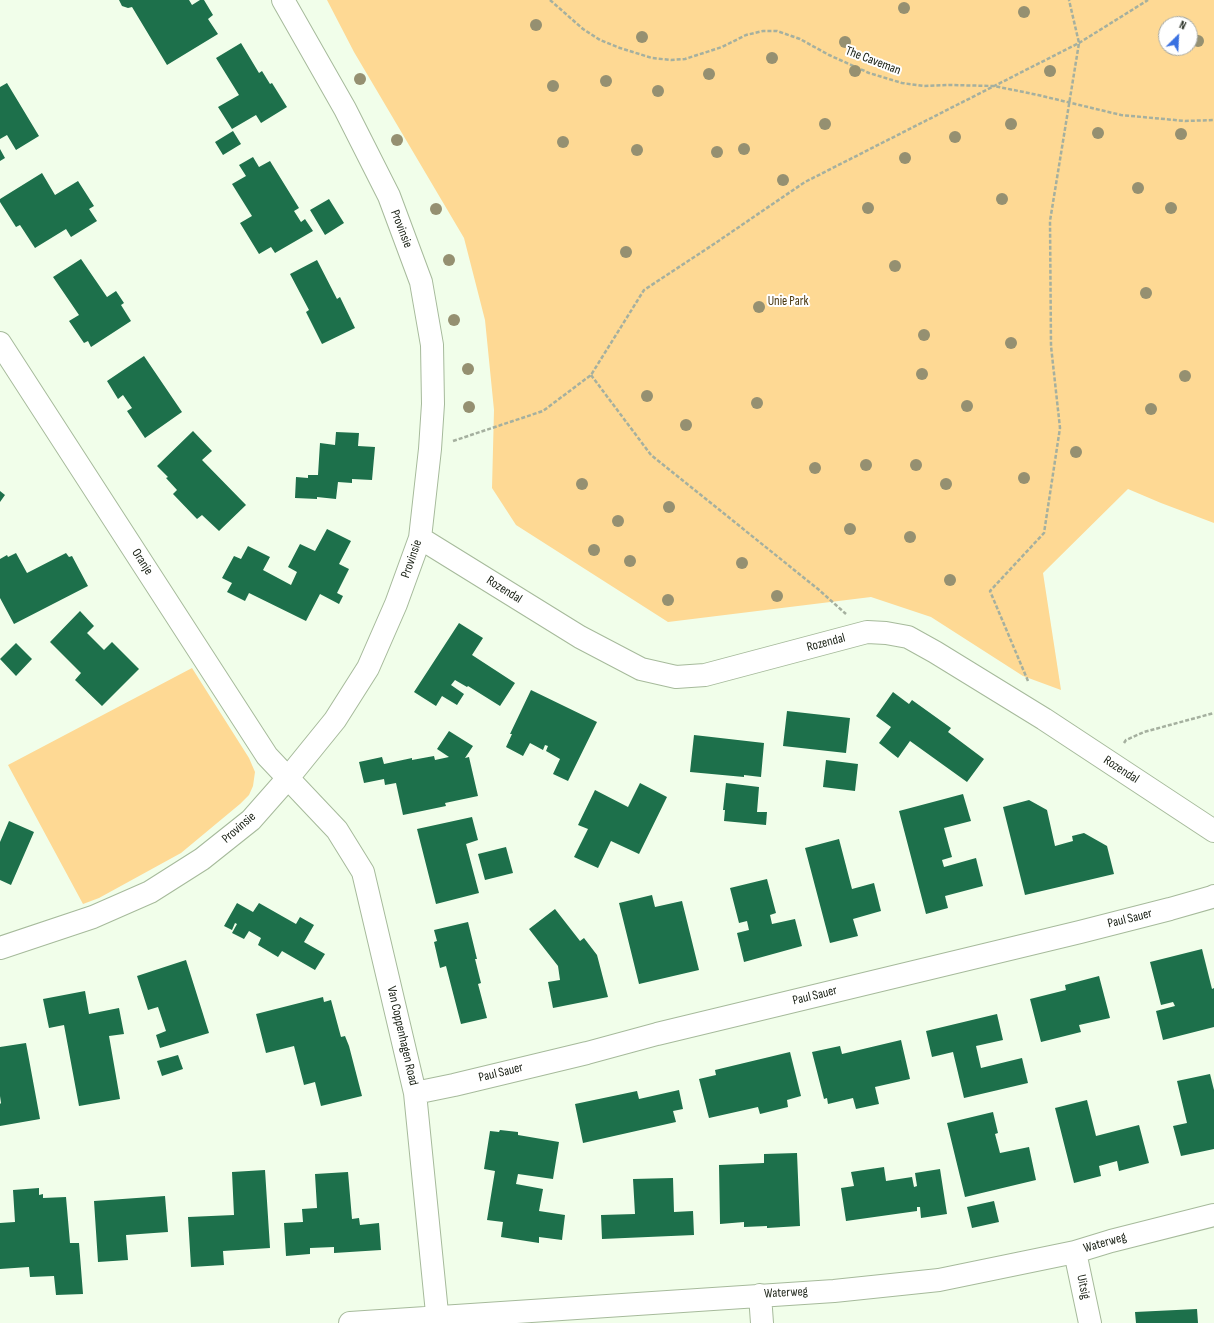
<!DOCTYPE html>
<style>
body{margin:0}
#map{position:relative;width:1214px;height:1323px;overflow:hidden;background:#f1feea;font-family:"Sofia Sans Condensed",sans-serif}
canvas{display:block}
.north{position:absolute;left:1158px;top:16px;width:40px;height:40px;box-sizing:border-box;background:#fff;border:1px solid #a6a9a4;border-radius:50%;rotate:24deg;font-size:11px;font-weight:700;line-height:16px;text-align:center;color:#20271c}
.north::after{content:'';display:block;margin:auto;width:14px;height:18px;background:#3a71e1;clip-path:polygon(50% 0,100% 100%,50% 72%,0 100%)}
</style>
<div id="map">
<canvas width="1214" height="1323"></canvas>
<div class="north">N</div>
</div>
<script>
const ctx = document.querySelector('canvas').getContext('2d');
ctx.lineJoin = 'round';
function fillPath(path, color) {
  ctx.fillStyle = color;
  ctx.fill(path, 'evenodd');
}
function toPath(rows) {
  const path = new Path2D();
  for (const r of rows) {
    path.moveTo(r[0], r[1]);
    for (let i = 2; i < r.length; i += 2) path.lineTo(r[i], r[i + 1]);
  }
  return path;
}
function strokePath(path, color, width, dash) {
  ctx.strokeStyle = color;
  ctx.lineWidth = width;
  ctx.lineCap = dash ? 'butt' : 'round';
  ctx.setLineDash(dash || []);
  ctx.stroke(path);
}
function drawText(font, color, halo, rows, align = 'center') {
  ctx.font = font + ' "Sofia Sans Condensed",sans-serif';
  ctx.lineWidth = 4;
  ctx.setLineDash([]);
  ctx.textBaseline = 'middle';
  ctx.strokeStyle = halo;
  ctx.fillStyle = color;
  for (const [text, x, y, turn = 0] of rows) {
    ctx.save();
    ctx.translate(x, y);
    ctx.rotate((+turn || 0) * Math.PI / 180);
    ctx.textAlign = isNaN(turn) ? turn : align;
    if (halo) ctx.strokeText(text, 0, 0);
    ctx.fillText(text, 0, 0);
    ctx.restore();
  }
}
const green = toPath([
 [327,0,1214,0,1214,523,1161,503,1128,489,1043,573,1061,690,1023,676,931,617,871,597,668,622,516,525,492,488,494,410,485,320,464,238,354,52],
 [1166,24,1190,24,1190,48,1166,48],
 [192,668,249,758,255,772,253,786,249,795,240,804,181,853,99,898,83,904,8,765]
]);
const building = toPath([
 [119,0,189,0,192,5,200,0,204,0,213,15,208,19,218,34,167,65,132,7,128,8,122,6],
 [241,43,259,73,262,71,270,84,272,83,287,107,261,123,256,115,232,129,218,107,239,95,216,58],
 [7,83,39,136,16,150,7,135,0,139,0,87],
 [233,131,241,144,223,155,215,142],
 [0,149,5,158,0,161],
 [253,157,259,167,270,161,299,208,294,211,301,222,305,219,313,231,275,253,271,247,259,254,240,223,252,216,232,184,246,176,239,165],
 [42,173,55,195,78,181,94,206,89,209,97,221,71,237,66,229,35,248,20,225,16,227,0,202,0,199],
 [329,199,344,223,325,235,310,210],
 [81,259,107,297,116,291,124,303,121,305,131,321,91,347,88,341,84,343,69,321,79,315,53,277],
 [317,260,337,299,340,297,355,328,322,344,306,312,309,310,290,274],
 [144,356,182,412,145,438,127,411,132,408,123,395,118,399,107,381],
 [193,431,212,451,202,460,246,505,219,531,202,515,197,519,173,494,177,490,166,478,168,477,157,466],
 [336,432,359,433,358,446,375,447,372,480,352,479,352,483,338,482,336,499,317,497,317,499,295,498,296,477,308,478,308,475,318,475,320,443,335,445],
 [0,491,5,495,0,502],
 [327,529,351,541,339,564,349,569,337,593,343,596,339,604,320,594,306,621,249,593,245,601,227,592,232,583,222,578,234,556,241,559,248,546,270,557,263,570,291,585,297,572,288,567,300,544,315,551],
 [16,553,27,573,66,553,69,557,72,556,88,586,14,624,0,598,0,559,7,555,8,557],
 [80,611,94,626,87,633,104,650,112,642,139,669,102,706,75,680,81,673,50,642],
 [459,623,483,638,472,655,515,683,500,706,468,686,467,687,455,680,451,685,464,694,457,705,442,696,436,706,414,692],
 [16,643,32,659,16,676,0,659],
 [531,690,597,722,568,781,553,774,560,759,546,751,548,746,545,745,543,750,530,743,523,756,506,747,512,734,510,734],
 [893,692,909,704,912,700,951,728,948,732,984,759,967,782,910,741,898,758,879,743,891,727,876,716],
 [787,711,850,718,846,753,783,746],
 [449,731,473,746,465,758,469,757,478,796,445,803,446,806,403,815,396,783,385,785,384,779,364,783,359,762,382,757,384,764,412,758,412,760,434,756,435,760,449,757,437,749],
 [694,735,764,743,761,777,744,775,744,777,690,772],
 [826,760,858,764,855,791,823,787],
 [640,783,667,797,639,854,611,841,598,868,574,857,588,829,578,825,595,790,628,807],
 [726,783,759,787,757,812,767,812,766,825,724,821,725,810,723,810],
 [963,794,971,821,944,828,952,857,942,860,944,867,976,858,983,886,945,896,948,908,926,914,899,811],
 [1029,800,1047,810,1055,846,1073,841,1072,836,1084,833,1107,846,1114,874,1025,895,1003,807],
 [472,817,478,840,466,844,479,893,436,904,417,829],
 [9,821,34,832,11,885,0,880,0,842],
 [839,839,852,889,874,883,881,911,853,919,858,936,830,943,805,848],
 [506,847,513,873,485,880,478,854],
 [767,879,776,913,770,915,772,924,795,919,802,946,744,962,737,933,749,930,747,921,739,923,730,888],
 [652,895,655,907,682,901,699,970,639,984,619,903],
 [237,903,253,912,259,903,296,924,300,917,314,925,304,942,325,954,315,970,282,951,278,957,258,945,261,938,249,931,244,939,232,933,237,924,235,923,232,930,224,926],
 [555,909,580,941,584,938,597,955,608,997,553,1008,548,982,560,980,558,966,529,929],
 [468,922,477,959,475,959,481,983,478,984,487,1018,461,1024,446,966,440,968,434,942,437,941,434,930],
 [1202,949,1212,989,1214,988,1214,1027,1163,1040,1156,1011,1175,1006,1173,1002,1161,1005,1150,962],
 [186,960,209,1033,160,1048,156,1035,166,1031,158,1007,148,1010,137,976],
 [1099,976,1110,1018,1079,1025,1081,1032,1041,1042,1030,999,1066,990,1065,985],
 [85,991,89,1014,119,1008,124,1034,109,1036,120,1099,79,1106,64,1025,49,1028,43,999],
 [323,997,324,1002,331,1000,341,1037,345,1036,349,1046,362,1096,321,1106,315,1082,304,1085,294,1046,266,1053,256,1014],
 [997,1014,1003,1040,976,1046,981,1068,1022,1058,1028,1083,964,1098,953,1052,932,1057,926,1031],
 [901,1040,910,1079,875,1087,879,1104,856,1109,853,1098,828,1104,827,1098,824,1099,812,1052,840,1046,842,1054],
 [26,1043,40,1119,0,1126,0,1104,1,1103,0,1096,0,1047],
 [790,1052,801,1096,787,1100,788,1107,760,1114,758,1107,709,1118,699,1079,716,1075,715,1070],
 [178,1055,183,1069,162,1076,157,1061],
 [1210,1074,1214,1090,1214,1149,1181,1156,1173,1126,1187,1123,1177,1081],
 [679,1090,683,1109,673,1111,676,1122,583,1143,575,1104,637,1091,639,1099],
 [1087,1100,1096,1136,1139,1125,1149,1163,1119,1171,1117,1161,1099,1166,1101,1176,1074,1183,1055,1108],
 [993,1112,998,1133,995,1134,1000,1153,1029,1147,1036,1180,965,1197,947,1123],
 [500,1130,518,1132,518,1135,559,1142,553,1179,518,1174,516,1184,543,1189,539,1211,565,1215,562,1240,539,1237,539,1243,501,1237,503,1222,487,1220,495,1171,484,1169,490,1131,499,1132],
 [797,1153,800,1226,767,1228,767,1226,744,1227,744,1222,720,1224,719,1165,764,1163,764,1154],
 [884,1167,886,1181,912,1177,914,1187,917,1186,915,1173,940,1169,947,1214,921,1218,920,1207,917,1207,917,1211,846,1221,841,1188,854,1186,851,1172],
 [265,1170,270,1248,223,1251,224,1265,191,1267,188,1217,234,1215,232,1172],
 [348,1172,352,1219,359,1218,360,1225,379,1223,381,1250,334,1253,334,1247,310,1248,310,1254,286,1256,284,1223,303,1222,302,1209,317,1208,315,1174],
 [673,1178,674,1212,693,1211,694,1235,602,1239,601,1215,635,1214,633,1179],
 [39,1188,39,1195,43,1194,43,1198,66,1197,70,1243,79,1243,83,1294,56,1295,54,1276,30,1277,29,1267,0,1269,0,1223,15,1222,13,1190],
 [165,1196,168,1232,126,1235,128,1260,98,1262,94,1201],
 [994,1201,999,1222,972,1228,967,1207],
 [1197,1309,1198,1323,1136,1323,1135,1312]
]);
const path = toPath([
 [550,0,583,29,600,40,620,48,652,58,671,60,685,59,722,47,746,35,763,31,777,31,800,39,829,55,869,73,902,83,924,86,949,85,994,86,1038,95,1121,115,1185,121,1214,120],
 [591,375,651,455,818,589,846,614],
 [453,441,543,411,591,375,644,290,711,246,805,182,1079,43,1148,0],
 [1028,681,990,591,1044,533,1060,428,1051,346,1050,221,1079,43,1069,0],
 [1124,743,1126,740,1144,732,1214,713]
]);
const minor = toPath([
 [0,343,267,756,337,830,363,872,415,1093,438,1323],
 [420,538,580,637,641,669,676,677,705,675,867,632,886,633,908,637,935,652,1044,719,1214,831],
 [0,948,93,917,150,892,202,859,251,820,288,778,335,720,368,668,396,604,420,538,430,449,433,404,432,345,421,282,389,196,345,109,283,0],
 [415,1093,454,1085,587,1053,657,1034,1080,932,1170,909,1212,897,1214,896],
 [1075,1252,1090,1323],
 [760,1295,762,1323],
 [350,1323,834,1291,939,1280,1075,1252,1111,1241,1214,1215]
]);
const trees = [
 [904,8],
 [1024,12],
 [536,25],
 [642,37],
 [1198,41],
 [845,42],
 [772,58],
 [855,71],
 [1050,71],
 [709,74],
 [360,79],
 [606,81],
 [553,86],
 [658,91],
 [825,124],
 [1011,124],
 [1098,133],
 [1181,134],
 [955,137],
 [397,140],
 [563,142],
 [744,149],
 [637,150],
 [717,152],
 [905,158],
 [783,180],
 [1138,188],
 [1002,199],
 [868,208],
 [1171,208],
 [436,209],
 [626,252],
 [449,260],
 [895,266],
 [1146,293],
 [759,307],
 [454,320],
 [924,335],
 [1011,343],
 [468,369],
 [922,374],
 [1185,376],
 [647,396],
 [757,403],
 [967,406],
 [469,407],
 [1151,409],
 [686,425],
 [1076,452],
 [866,465],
 [916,465],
 [815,468],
 [1024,478],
 [582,484],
 [946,484],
 [669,507],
 [618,521],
 [850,529],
 [910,537],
 [594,550],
 [630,561],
 [742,563],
 [950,580],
 [777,596],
 [668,600]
];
const streetNames = [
 ["The Caveman",873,61,21],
 ["Provinsie",401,229,69],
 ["Provinsie",412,559,-71],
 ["Oranje",142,562,57],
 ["Rozendal",504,590,32],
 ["Rozendal",826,643,-15],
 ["Rozendal",1121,770,33],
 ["Provinsie",239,828,-41],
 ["Paul Sauer",1130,919,-14],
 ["Paul Sauer",815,996,-14],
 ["Van Coppenhagen Road",402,1036,77],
 ["Paul Sauer",501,1073,-14],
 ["Waterweg",1105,1243,-16],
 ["Uitsig",1083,1287,78],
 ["Waterweg",786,1293,-3]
];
const parkNames = [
 ["Unie Park",788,302]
];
fillPath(green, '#fed994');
fillPath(building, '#1d704b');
strokePath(minor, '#a6ba9b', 24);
strokePath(path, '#a5b09f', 2.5, [4, 2]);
strokePath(minor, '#fff', 22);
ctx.fillStyle = '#959071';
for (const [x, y] of trees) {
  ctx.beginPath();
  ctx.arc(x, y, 6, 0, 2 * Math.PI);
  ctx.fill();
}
drawText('13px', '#20271c', '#fff', streetNames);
drawText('13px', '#49360e', '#fff', parkNames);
</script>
